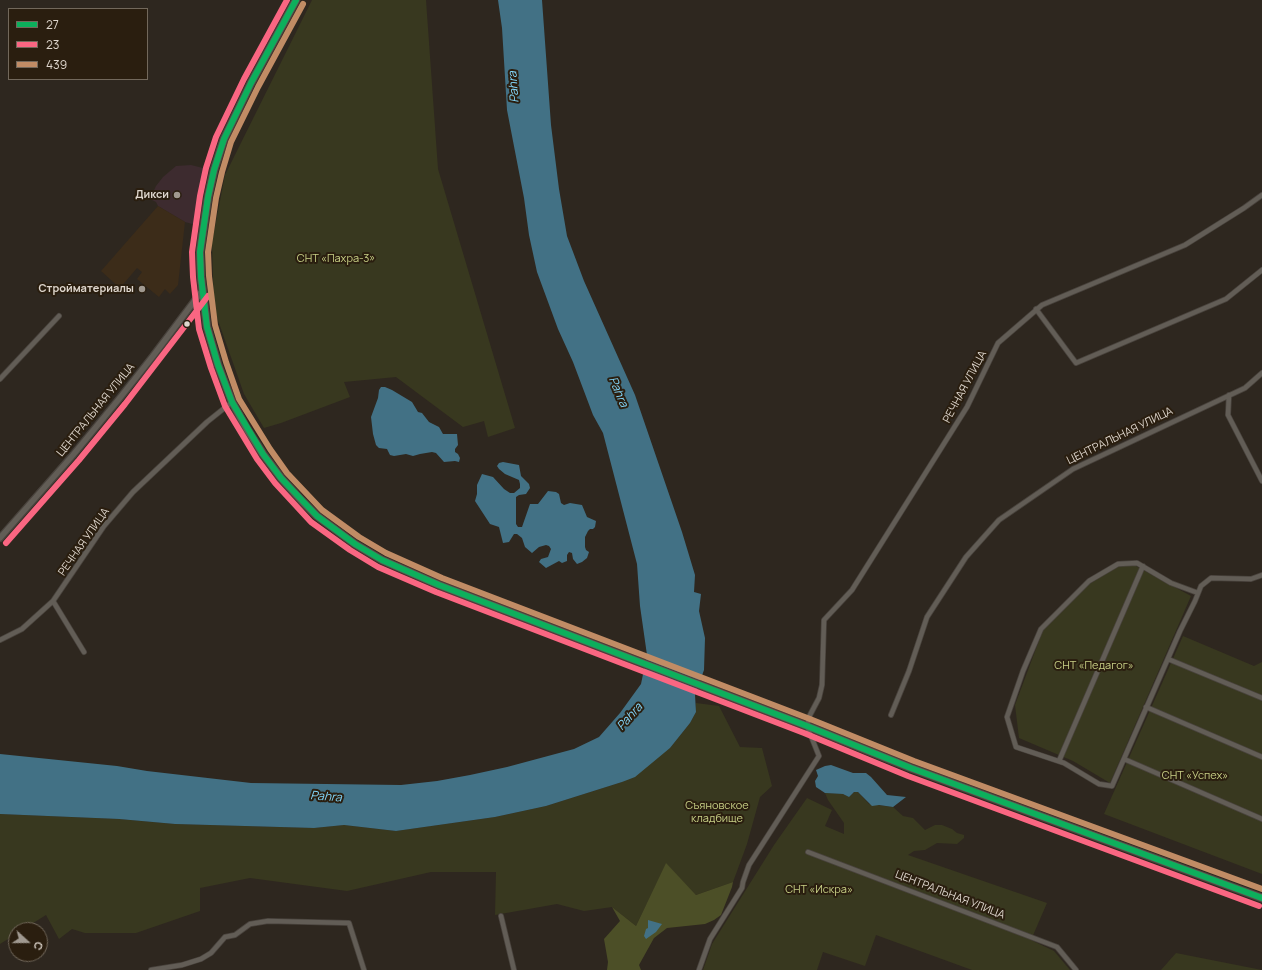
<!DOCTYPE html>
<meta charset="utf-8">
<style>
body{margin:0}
#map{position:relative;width:1262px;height:970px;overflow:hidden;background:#2e271f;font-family:Manrope,sans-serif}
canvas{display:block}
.legend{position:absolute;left:8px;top:8px;width:140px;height:72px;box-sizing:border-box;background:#2a1e0f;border:1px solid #72685b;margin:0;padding:5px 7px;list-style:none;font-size:12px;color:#ded6cd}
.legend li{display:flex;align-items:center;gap:8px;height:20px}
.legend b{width:20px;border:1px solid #72685b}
.north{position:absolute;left:8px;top:922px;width:40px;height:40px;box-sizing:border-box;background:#2a1e0f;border:1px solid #72685b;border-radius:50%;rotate:111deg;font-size:11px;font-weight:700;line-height:16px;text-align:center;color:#ded6cd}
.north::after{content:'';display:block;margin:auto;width:14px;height:18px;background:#a09990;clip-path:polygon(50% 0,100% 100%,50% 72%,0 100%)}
</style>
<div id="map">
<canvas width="1262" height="970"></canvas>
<ul class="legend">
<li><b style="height:5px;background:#0daf5c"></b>27</li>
<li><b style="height:5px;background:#fa6682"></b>23</li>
<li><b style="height:5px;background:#c18c65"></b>439</li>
</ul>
<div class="north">С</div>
</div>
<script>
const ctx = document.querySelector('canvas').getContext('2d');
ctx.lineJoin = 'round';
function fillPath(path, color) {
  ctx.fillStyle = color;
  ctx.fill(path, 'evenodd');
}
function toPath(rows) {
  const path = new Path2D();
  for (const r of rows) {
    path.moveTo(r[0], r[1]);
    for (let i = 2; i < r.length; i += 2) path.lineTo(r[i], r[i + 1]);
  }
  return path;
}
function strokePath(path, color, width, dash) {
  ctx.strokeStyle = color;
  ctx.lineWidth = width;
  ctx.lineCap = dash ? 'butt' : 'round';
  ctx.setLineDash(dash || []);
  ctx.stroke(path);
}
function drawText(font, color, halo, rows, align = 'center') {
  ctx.font = font + ' Manrope,sans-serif';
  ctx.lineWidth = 4;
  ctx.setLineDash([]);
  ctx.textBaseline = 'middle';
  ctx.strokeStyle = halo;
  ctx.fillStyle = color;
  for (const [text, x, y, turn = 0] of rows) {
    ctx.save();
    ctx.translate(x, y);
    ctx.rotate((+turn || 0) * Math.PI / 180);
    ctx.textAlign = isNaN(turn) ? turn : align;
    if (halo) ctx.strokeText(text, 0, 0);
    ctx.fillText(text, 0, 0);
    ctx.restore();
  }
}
const commercial = toPath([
 [191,165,207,169,196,225,185,222,158,206,156,202,150,199,156,186,163,177,176,166]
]);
const built = toPath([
 [158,206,185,222,178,285,170,294,165,289,159,297,137,279,142,272,137,268,120,288,101,271]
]);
const green = toPath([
 [312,0,426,0,438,169,515,428,488,437,484,421,463,427,396,377,344,382,350,397,281,423,264,428,244,394,214,309,212,242,225,175],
 [1118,566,1136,566,1191,596,1110,783,1073,761,1019,738,1015,705,1043,630,1089,584],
 [1183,636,1254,666,1262,662,1262,874,1104,814],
 [696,703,719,706,740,747,762,748,772,786,760,797,747,844,733,882,696,895,666,864,636,926,612,907,584,911,557,904,495,915,496,872,431,872,347,891,250,878,200,888,200,911,136,933,85,933,72,929,59,939,46,915,22,930,16,930,16,934,0,944,0,814,119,819,175,824,314,828,344,825,396,831,495,817,546,806,622,782,670,748,690,723,696,712],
 [854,792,858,792,869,804,893,807,903,816,913,818,925,830,935,825,942,825,952,829,957,833,964,835,964,838,957,844,937,843,925,850,914,851,908,855,1047,903,1031,940,1054,951,1070,970,972,970,876,935,865,966,823,952,817,970,703,970,712,944,774,845,807,798,832,810,825,826,844,834,844,823,828,800,825,793,843,794,849,797],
 [1176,953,1262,970,1161,970]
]);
const forest = toPath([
 [666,863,696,895,733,882,732,887,721,915,714,920,705,924,667,928,654,938,639,965,641,970,607,970,608,962,604,939,620,921,612,907,636,926]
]);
const water = toPath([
 [498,0,542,0,551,125,559,189,567,236,584,281,635,395,682,532,695,575,694,592,701,594,699,611,705,638,704,670,695,695,696,712,690,723,670,748,635,777,622,782,546,806,495,817,396,831,344,825,314,828,175,824,119,819,0,814,0,754,117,766,147,771,251,783,401,785,437,781,470,775,507,767,574,749,599,737,620,713,641,684,647,655,640,606,637,564,603,433,593,415,573,362,558,329,537,272,529,235,524,198,507,110,502,28],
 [381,387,385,387,392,390,412,402,418,412,422,413,429,422,439,427,443,434,457,434,458,445,455,449,455,452,458,454,460,458,459,462,455,461,444,462,436,453,432,452,420,454,413,456,406,454,394,456,390,455,387,449,379,448,376,445,373,434,371,417,378,398,379,390],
 [503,462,519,465,521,476,529,484,530,488,526,494,519,495,516,497,516,524,518,527,522,527,530,504,538,504,548,491,556,492,559,494,561,503,564,505,570,503,582,505,587,517,596,521,595,527,593,529,590,529,588,531,585,537,585,547,586,550,589,552,587,558,582,562,577,564,573,559,572,553,569,552,567,555,567,561,562,563,559,561,546,568,539,562,541,559,548,557,551,549,549,546,546,545,539,547,532,553,525,547,522,538,517,534,514,534,509,542,503,543,499,527,490,524,475,501,477,494,477,485,482,474,493,477,504,489,510,493,514,493,520,488,520,484,519,480,505,474,499,469,497,466,499,463],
 [831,765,853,773,866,773,871,777,887,795,906,797,893,807,879,805,872,806,858,792,854,792,849,797,843,794,825,793,816,787,815,781,818,776,816,770,825,766],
 [648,920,662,924,656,932,646,939,644,936,646,929,648,928]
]);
const minor = toPath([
 [1036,309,1076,363,1226,299,1262,270],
 [0,379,59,316],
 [1229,395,1228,415,1262,481],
 [1198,593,1171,583,1137,563,1118,564,1089,581,1041,629,1023,671,1007,717,1016,747,1064,763,1099,784,1112,786,1180,631,1195,601,1201,586,1211,578,1251,579,1262,575],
 [53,601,84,652],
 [0,640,22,629,53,601,104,526,133,492,207,422,232,402],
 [1168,659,1262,698],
 [1146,707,1262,757],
 [891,715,909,671,927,617,966,557,999,520,1073,469,1245,388,1262,373],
 [1124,759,1262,819],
 [1059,761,1143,566],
 [808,852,1057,947,1076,970],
 [501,916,514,970],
 [151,970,182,965,201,959,211,953,225,937,235,935,250,924,268,921,349,923,364,970],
 [699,970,710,939,742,888,743,882,749,865,819,756,807,726,810,715,819,698,822,685,824,620,852,590,967,407,998,343,1042,305,1185,245,1244,208,1262,195]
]);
const tertiary = toPath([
 [0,538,73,455,119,399,153,356,202,291]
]);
const secondary = toPath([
 [296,0,251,83,224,139,214,170,208,197,200,252,201,277,207,327,218,365,232,402,247,429,263,454,281,478,302,501,317,516,355,544,382,560,439,585,807,726,911,768,1262,898]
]);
const bus1 = toPath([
 [296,0,251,83,224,139,214,170,208,197,200,252,201,277,207,327,218,365,232,402,263,454,281,478,317,516,355,544,382,560,439,585,807,726,911,768,1262,898]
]);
const bus2 = toPath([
 [287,0,244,79,216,137,206,168,200,196,192,252,193,277,199,329,211,368,225,406,257,459,275,483,311,522,350,550,378,567,436,592,804,733,908,776,1259,906],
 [6,543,79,460,125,404,208,296]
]);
const bus3 = toPath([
 [303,4,258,87,231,142,222,172,216,198,208,252,209,276,215,325,226,362,239,399,270,449,287,473,322,510,359,537,386,553,442,578,810,719,914,761,1262,889]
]);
const markers = [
 [177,195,4,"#a09990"],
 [142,289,4,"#a09990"],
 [187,324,3.5,"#ded6cd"]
];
const poiNames = [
 ["Дикси",169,195],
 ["Стройматериалы",134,289]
];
const parkNames = [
 ["СНТ «Пахра-3»",336,259],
 ["СНТ «Педагог»",1094,666],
 ["СНТ «Успех»",1195,776],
 ["Съяновское",717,806],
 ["кладбище",717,819],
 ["СНТ «Искра»",819,890]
];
const streetNames = [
 ["РЕЧНАЯ УЛИЦА",965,387,-62],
 ["ЦЕНТРАЛЬНАЯ УЛИЦА",96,410,-51],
 ["ЦЕНТРАЛЬНАЯ УЛИЦА",1120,436,-26],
 ["РЕЧНАЯ УЛИЦА",84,542,-55],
 ["ЦЕНТРАЛЬНАЯ УЛИЦА",950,895,21]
];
const waterNames = [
 ["Pahra",514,87,-94],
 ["Pahra",618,392,67],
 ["Pahra",630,717,-48],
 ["Pahra",326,797,4]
];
fillPath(commercial, '#3d2b2f');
fillPath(built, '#3c2c19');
fillPath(green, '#38381f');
fillPath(forest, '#4c4f27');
fillPath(water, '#427185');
strokePath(minor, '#49433d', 6);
strokePath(tertiary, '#49433d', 8);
strokePath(secondary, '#49433d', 9);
strokePath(minor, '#625d56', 4.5);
strokePath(tertiary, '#625d56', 5.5);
strokePath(secondary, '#625d56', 7);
strokePath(bus1, '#0daf5c', 6);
strokePath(bus2, '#fa6682', 6);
strokePath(bus3, '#c18c65', 6);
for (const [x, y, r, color] of markers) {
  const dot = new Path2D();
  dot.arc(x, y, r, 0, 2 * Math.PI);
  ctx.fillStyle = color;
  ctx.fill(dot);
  strokePath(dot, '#2a1e0f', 1.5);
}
drawText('bold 11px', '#ded6cd', '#2a1e0f', poiNames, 'right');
drawText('11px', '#c8d086', '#2a1e0f', parkNames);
drawText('11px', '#ded6cd', '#2a1e0f', streetNames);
drawText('italic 12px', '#83d7fb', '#2a1e0f', waterNames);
</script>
